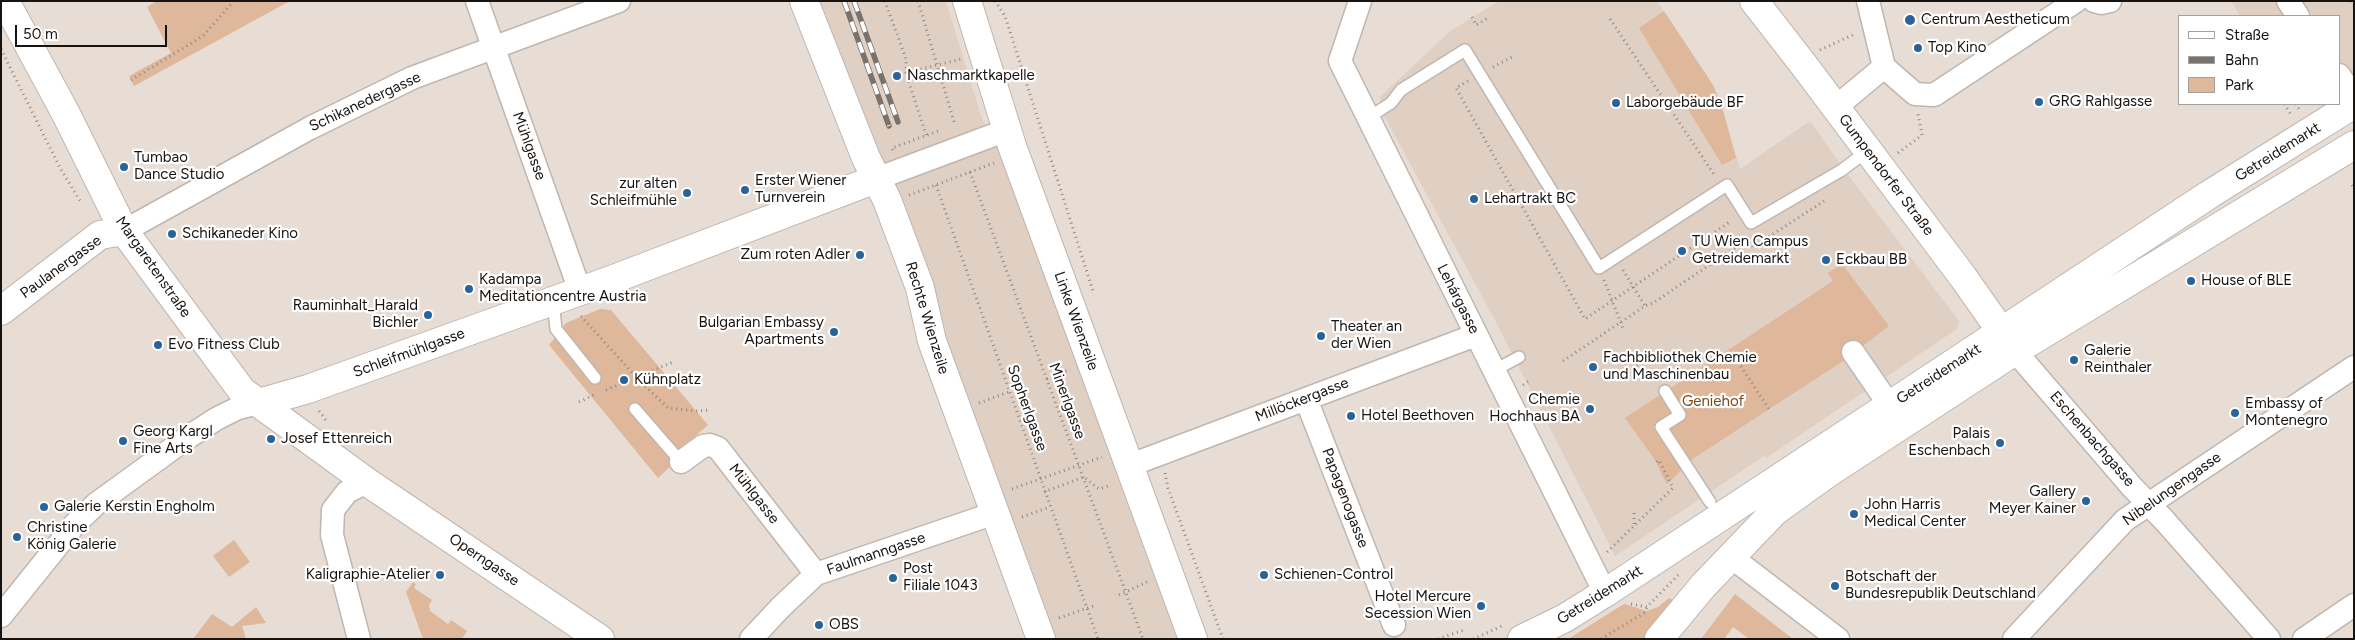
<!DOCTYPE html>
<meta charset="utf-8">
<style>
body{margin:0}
#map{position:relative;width:2355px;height:640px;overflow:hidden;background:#e7ddd5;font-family:Figtree,sans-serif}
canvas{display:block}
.frame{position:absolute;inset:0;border:2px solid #171311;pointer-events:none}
.legend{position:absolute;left:2178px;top:15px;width:162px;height:90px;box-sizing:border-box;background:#fff;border:1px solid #a2a1a0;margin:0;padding:6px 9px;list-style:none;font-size:15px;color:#171311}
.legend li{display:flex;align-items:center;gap:10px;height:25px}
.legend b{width:25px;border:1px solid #a2a1a0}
.scale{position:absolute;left:15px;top:25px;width:152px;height:22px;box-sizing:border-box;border:2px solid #171311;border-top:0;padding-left:6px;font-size:15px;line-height:18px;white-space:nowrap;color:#171311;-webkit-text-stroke:4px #fff;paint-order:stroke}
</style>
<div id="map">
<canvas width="2355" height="640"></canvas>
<div class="frame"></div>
<ul class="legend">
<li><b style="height:6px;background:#fff"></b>Straße</li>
<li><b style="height:6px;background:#79726d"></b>Bahn</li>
<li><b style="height:14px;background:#dfb79a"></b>Park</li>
</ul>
<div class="scale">50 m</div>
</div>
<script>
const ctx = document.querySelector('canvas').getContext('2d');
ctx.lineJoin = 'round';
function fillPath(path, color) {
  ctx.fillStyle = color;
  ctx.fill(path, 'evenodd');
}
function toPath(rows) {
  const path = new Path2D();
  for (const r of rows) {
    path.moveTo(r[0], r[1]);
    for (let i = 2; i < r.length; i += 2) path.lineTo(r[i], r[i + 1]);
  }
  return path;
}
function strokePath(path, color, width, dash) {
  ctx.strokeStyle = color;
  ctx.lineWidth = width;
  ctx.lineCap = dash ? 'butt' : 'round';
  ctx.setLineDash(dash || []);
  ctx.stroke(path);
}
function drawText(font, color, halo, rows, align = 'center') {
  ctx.font = font + ' Figtree,sans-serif';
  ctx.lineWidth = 4.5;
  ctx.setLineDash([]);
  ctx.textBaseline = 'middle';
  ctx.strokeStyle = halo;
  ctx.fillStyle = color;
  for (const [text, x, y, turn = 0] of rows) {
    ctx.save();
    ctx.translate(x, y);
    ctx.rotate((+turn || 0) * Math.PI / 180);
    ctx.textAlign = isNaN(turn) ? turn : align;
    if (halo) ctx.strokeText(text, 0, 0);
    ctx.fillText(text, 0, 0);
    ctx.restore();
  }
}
const built = toPath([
 [811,1,946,1,983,122,996,139,1182,639,1041,639],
 [1499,1,1657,1,1713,85,1722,107,1740,169,1810,121,1840,164,1959,321,1957,329,1766,458,1764,456,1615,556,1497,324,1381,110,1380,97,1449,32],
 [2231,1,2354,1,2354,109,2301,104,2339,104,2339,16,2240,16]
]);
const green = toPath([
 [157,1,290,1,134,86,129,76,171,53,147,7],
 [1664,11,1713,85,1722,107,1736,158,1722,165,1639,28],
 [1842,264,1889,326,1843,361,1694,458,1667,484,1653,457,1625,418,1833,281,1828,273],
 [600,309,611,310,708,425,669,459,673,464,658,478,549,345,566,323],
 [234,540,250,562,229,577,213,556],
 [413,582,416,584,414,588,432,600,429,605,430,611,448,624,451,620,467,631,462,639,423,639,406,592],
 [1735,594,1793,639,1749,639,1733,627,1724,639,1701,639],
 [1669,598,1674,601,1646,639,1568,639,1624,604,1647,611,1658,607],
 [256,607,266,623,242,626,246,639,193,639,212,614,232,627]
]);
const path = toPath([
 [885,1,906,59,906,73,926,135],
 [918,1,955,125],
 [995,1,1005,16,1093,291],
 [2351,1,2354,6],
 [1472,17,1476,25,1490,17],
 [1610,19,1715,176],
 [1,49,60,168,82,204],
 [1820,50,1855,34],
 [1493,67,1512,57],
 [906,73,961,59],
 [131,80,203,36,234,1],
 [1468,81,1456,88,1585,319,1731,221],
 [2284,104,2292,116],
 [2295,104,2300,110],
 [893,150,892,148,938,131],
 [1898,153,1922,135,1918,114],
 [970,172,1143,639],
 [936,185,1098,639],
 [2352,185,2354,189],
 [909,195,994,163],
 [1623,270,1645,306],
 [1604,280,1623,328],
 [581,316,636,377,668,408,696,411,710,410],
 [1563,361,1645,306,1653,303,1748,239,1753,247,1824,201],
 [1738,362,1769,409],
 [1047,379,1070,369],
 [1610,379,1645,361],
 [1523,385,1531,380],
 [606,390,673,362],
 [579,402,596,394],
 [979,403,1009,392],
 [319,411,328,423],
 [1165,473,1168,488,1223,639],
 [1012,489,1102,457],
 [1044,492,1084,477,1099,489,1111,485],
 [1022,517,1050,507],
 [1634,524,1634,511],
 [1607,552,1673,488,1659,460,1656,463],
 [1119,595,1147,582],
 [1631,604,1647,607,1678,575],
 [1059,618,1096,605],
 [1438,639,1464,630],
 [1473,639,1502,626],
 [1601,639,1644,613,1647,607]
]);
const lane = toPath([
 [1368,118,1391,103,1401,90,1465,50,1599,268,1727,185,1751,223,1842,170,1867,151],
 [553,301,556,329,595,378],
 [1495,370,1519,357],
 [1665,391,1680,415,1661,427,1710,502],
 [635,409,681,462]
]);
const street = toPath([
 [477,1,580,291],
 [1360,1,1340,61,1605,593],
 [1868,1,1884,67],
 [2094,1,2101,3,2110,1],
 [2288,1,2298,16],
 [1884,67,1915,94,1934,95,2076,1],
 [2339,75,2354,97],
 [1836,107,1884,67],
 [876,179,1007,130],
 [124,231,310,128,412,78,619,1],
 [2015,351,2132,487,2164,520,2269,639],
 [1853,352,1890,406],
 [1306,399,1394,625],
 [681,462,703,446,710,445,718,448,816,574],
 [1128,466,1476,335],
 [1730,556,1838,639],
 [1,616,75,524,96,504,187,438,216,419,238,408,259,403],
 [359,639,332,535,333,510,347,492,367,482],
 [751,639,781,607,816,574,995,513],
 [2014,639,2125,520,2354,367],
 [2304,639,2354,605]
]);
const secondary = toPath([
 [5,1,66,114,124,231,242,391,367,482,600,639],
 [1754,1,1803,64,1963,277,2013,348],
 [1,311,100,235,124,231],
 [259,403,308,389,611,280,876,179],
 [1522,639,1565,618,1605,593,2210,194,2354,104],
 [1659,639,1703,586,1775,511,1828,473,2015,351,2354,145]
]);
const primary = toPath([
 [804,1,866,158,887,200,920,288,932,341,1041,639],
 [967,1,1012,146,1193,639]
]);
const rail = toPath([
 [844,1,889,126],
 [854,1,898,122]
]);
const markers = [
 [1910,20,6,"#29639a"],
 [1918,48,5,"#29639a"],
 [897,76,5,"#29639a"],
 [2039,102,5,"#29639a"],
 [1616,103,5,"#29639a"],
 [124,167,5,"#29639a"],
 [745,190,5,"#29639a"],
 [687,193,5,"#29639a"],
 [1474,199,5,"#29639a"],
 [172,234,5,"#29639a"],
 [1682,251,5,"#29639a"],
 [860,255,5,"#29639a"],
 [1826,260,5,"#29639a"],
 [2191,281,5,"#29639a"],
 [469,289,5,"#29639a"],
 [428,315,5,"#29639a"],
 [834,332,5,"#29639a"],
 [1321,336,5,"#29639a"],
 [158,345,5,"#29639a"],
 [2074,360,5,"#29639a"],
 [1593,367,5,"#29639a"],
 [624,380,5,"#29639a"],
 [1590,409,5,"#29639a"],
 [2235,413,5,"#29639a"],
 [1351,416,5,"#29639a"],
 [271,439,5,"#29639a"],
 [123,441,5,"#29639a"],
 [2000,443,5,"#29639a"],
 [2086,501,5,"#29639a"],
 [44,507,5,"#29639a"],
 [1854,514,5,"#29639a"],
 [17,537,5,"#29639a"],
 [440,575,5,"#29639a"],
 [1264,575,5,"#29639a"],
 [893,578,5,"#29639a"],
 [1835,586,5,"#29639a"],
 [1481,606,5,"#29639a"],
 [819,625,5,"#29639a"]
];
const poiNames = [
 ["Centrum Aestheticum",1921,20],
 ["Top Kino",1928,48],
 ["Naschmarktkapelle",907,76],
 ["GRG Rahlgasse",2049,102],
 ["Laborgebäude BF",1626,103],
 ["Tumbao",134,158],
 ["Dance Studio",134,175],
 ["Erster Wiener",755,181],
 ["Turnverein",755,198],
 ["zur alten",677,184,"right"],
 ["Schleifmühle",677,201,"right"],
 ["Lehartrakt BC",1484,199],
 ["Schikaneder Kino",182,234],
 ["TU Wien Campus",1692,242],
 ["Getreidemarkt",1692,259],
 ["Zum roten Adler",850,255,"right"],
 ["Eckbau BB",1836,260],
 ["Kadampa",479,280],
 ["Meditationcentre Austria",479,297],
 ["House of BLE",2201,281],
 ["Rauminhalt_Harald",418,306,"right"],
 ["Bichler",418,323,"right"],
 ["Bulgarian Embassy",824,323,"right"],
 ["Apartments",824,340,"right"],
 ["Theater an",1331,327],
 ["der Wien",1331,344],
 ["Evo Fitness Club",168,345],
 ["Galerie",2084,351],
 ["Reinthaler",2084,368],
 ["Fachbibliothek Chemie",1603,358],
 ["und Maschinenbau",1603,375],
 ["Kühnplatz",634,380],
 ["Chemie",1580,400,"right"],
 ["Hochhaus BA",1580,417,"right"],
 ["Embassy of",2245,404],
 ["Montenegro",2245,421],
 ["Hotel Beethoven",1361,416],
 ["Georg Kargl",133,432],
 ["Fine Arts",133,449],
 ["Palais",1990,434,"right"],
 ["Eschenbach",1990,451,"right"],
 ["Josef Ettenreich",281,439],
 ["Gallery",2076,492,"right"],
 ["Meyer Kainer",2076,509,"right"],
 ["John Harris",1864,505],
 ["Medical Center",1864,522],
 ["Galerie Kerstin Engholm",54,507],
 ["Christine",27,528],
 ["König Galerie",27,545],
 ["Post",903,569],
 ["Filiale 1043",903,586],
 ["Kaligraphie-Atelier",430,575,"right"],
 ["Schienen-Control",1274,575],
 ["Botschaft der",1845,577],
 ["Bundesrepublik Deutschland",1845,594],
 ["Hotel Mercure",1471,597,"right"],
 ["Secession Wien",1471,614,"right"],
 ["OBS",829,625]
];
const streetNames = [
 ["Schikanedergasse",365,102,-25],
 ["Mühlgasse",529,146,70],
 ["Getreidemarkt",2278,152,-32],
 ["Gumpendorfer Straße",1886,175,53],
 ["Paulanergasse",61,267,-36],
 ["Margaretenstraße",153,267,55],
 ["Lehárgasse",1458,299,63],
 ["Rechte Wienzeile",927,318,73],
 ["Linke Wienzeile",1076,321,70],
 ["Schleifmühlgasse",409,353,-20],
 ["Getreidemarkt",1939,374,-33],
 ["Millöckergasse",1302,400,-21],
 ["Minerlgasse",1067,401,70],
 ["Sopherlgasse",1027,408,70],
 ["Eschenbachgasse",2092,439,49],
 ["Nibelungengasse",2172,489,-35],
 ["Mühlgasse",754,494,52],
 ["Papagenogasse",1345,498,69],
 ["Faulmanngasse",876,554,-19],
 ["Operngasse",484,560,34],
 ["Getreidemarkt",1600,595,-32]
];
const parkNames = [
 ["Geniehof",1713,402]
];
fillPath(built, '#e0cfc3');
fillPath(green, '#dfb79a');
strokePath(lane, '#bfb6af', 14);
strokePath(street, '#bfb6af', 25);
strokePath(secondary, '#bfb6af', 30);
strokePath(primary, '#bfb6af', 30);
strokePath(path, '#8f8882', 3, [1, 4]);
strokePath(lane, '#fff', 11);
strokePath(street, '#fff', 22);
strokePath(secondary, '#fff', 28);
strokePath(primary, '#fff', 28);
strokePath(rail, '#79726d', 5.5);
strokePath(rail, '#fff', 4, [11]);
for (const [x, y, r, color] of markers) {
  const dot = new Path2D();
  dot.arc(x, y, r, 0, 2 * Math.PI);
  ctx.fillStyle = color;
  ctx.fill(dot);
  strokePath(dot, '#fff', 2);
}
drawText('15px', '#171311', '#fff', poiNames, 'left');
drawText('15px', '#171311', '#fff', streetNames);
drawText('15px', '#7d4817', '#fff', parkNames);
</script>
